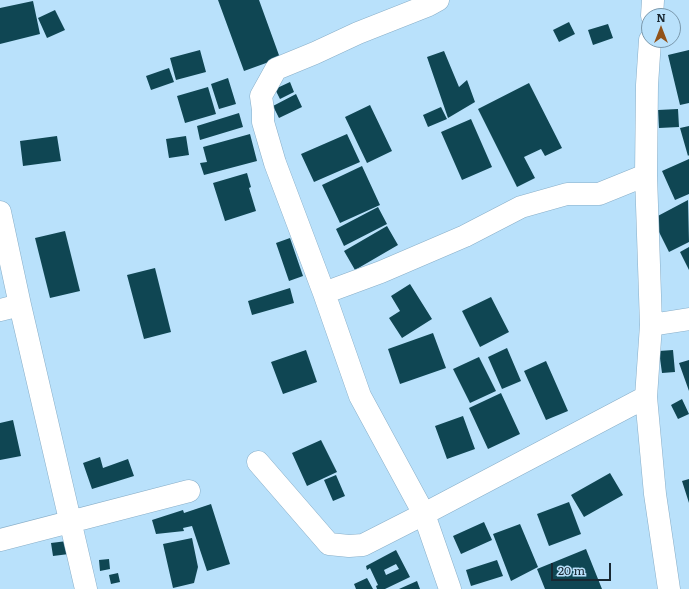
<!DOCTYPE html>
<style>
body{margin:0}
#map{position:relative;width:689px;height:589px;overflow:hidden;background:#b9e1fb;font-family:Literata,serif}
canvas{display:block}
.north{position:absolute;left:641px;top:8px;width:40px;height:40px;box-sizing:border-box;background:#b9e1fb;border:1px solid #7997ab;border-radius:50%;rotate:0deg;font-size:11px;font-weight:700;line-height:16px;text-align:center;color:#192832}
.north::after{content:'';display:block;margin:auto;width:14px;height:18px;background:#915219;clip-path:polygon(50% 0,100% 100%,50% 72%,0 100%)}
.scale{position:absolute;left:551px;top:563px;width:60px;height:18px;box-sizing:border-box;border:2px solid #192832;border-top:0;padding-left:5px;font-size:12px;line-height:14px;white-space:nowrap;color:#192832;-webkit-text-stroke:3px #b9e1fb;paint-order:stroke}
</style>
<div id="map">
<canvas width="689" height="589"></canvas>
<div class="north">N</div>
<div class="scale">20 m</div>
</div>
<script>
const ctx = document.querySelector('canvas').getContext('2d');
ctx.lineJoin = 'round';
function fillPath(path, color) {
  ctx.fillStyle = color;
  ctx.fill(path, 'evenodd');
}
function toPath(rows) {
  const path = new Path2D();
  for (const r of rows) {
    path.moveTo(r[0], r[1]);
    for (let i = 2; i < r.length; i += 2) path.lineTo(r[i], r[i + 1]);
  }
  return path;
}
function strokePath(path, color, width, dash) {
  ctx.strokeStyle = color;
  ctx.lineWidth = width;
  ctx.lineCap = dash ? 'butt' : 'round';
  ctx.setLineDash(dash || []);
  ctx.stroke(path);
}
const building = toPath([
 [218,0,259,0,280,58,244,71],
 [33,1,40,34,0,44,0,8],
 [55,10,65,30,47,38,38,18],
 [569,22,575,34,559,42,553,30],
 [608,24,613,38,593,45,588,30],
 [200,50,206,72,176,80,170,58],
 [689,50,689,103,680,105,668,55],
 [444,51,459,87,467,80,475,102,448,118,427,57],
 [169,68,174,82,151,90,146,76],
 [228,78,236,104,219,109,211,84],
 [290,82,294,92,280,99,275,89],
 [529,83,562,148,545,156,541,149,524,157,535,178,517,187,478,109],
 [208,87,216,114,185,123,177,96],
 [296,94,302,107,279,118,273,106],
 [370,105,392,151,367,163,345,117],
 [441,107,447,119,428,127,423,115],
 [678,109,679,127,659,128,658,110],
 [239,113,243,127,200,140,197,126],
 [471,119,492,167,462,180,441,132],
 [689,126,689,155,688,156,680,128],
 [250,134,257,161,204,175,200,163,207,162,203,147],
 [347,134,360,162,314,182,301,154],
 [57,136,61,161,23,166,20,141],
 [186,136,189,155,169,158,166,139],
 [689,159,689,194,675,200,662,171],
 [362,166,380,205,340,223,322,185],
 [247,173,251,187,249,188,256,211,225,221,213,183],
 [688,200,689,242,669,252,656,226,654,218],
 [378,207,387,224,344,246,336,229],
 [387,226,398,245,355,270,344,251],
 [65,231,80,291,50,298,35,238],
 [290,238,303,276,289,281,276,243],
 [689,247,689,270,680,252],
 [155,268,171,332,144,339,127,275],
 [410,284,432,319,402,338,389,318,400,311,391,296],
 [290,288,294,303,252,315,248,301],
 [491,297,509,332,480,347,462,311],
 [433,333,446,368,400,384,388,349],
 [507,348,521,381,502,389,488,357],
 [306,350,317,382,283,394,271,362],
 [673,350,675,372,662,373,659,351],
 [479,357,496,391,470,403,453,369],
 [689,360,689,391,679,363],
 [546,361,568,411,546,420,524,371],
 [501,393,520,434,488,449,469,408],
 [682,399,689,414,678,419,671,405],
 [463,416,475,449,447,459,435,426],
 [13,420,21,456,0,460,0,423],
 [321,440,337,472,307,486,292,453],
 [100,457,103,468,128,459,134,476,92,489,83,463],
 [610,473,623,495,584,517,571,495],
 [336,475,345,496,333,501,324,480],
 [689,479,689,503,682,481],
 [569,502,581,534,549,546,537,514],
 [211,504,230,564,207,571,192,526,183,528,184,531,156,534,152,520,183,510,184,513],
 [484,522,492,540,461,554,453,536],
 [520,524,538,567,511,581,493,534],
 [192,538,198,567,194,583,173,588,163,544],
 [67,541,69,554,53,556,51,543],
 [586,549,602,589,545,589,537,569],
 [396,550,410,577,385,589,377,589,376,586,378,585,370,568,367,570,366,566],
 [396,564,399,569,386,575,384,570],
 [109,559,110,569,100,571,99,560],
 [497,560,503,576,471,586,466,570],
 [118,573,120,582,111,584,109,575],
 [367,578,373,589,356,589,354,584],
 [417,581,420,589,399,589]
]);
const minor = toPath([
 [438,0,429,5,358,33,315,53,276,69,261,96,263,110,263,122,275,163,324,293,360,396,424,514,450,589],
 [652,16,653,0],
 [650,40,647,85,646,175,651,325,646,397,655,494,669,589],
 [0,212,20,305,86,589],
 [324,293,381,272,465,236,521,207,567,194,599,194,646,175],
 [0,310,20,305],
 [651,325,689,319],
 [258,462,329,544,349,546,363,545,424,514,646,397],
 [0,540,189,491]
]);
fillPath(building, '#0f4653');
strokePath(minor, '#88aec8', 23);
strokePath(minor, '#fff', 22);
</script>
